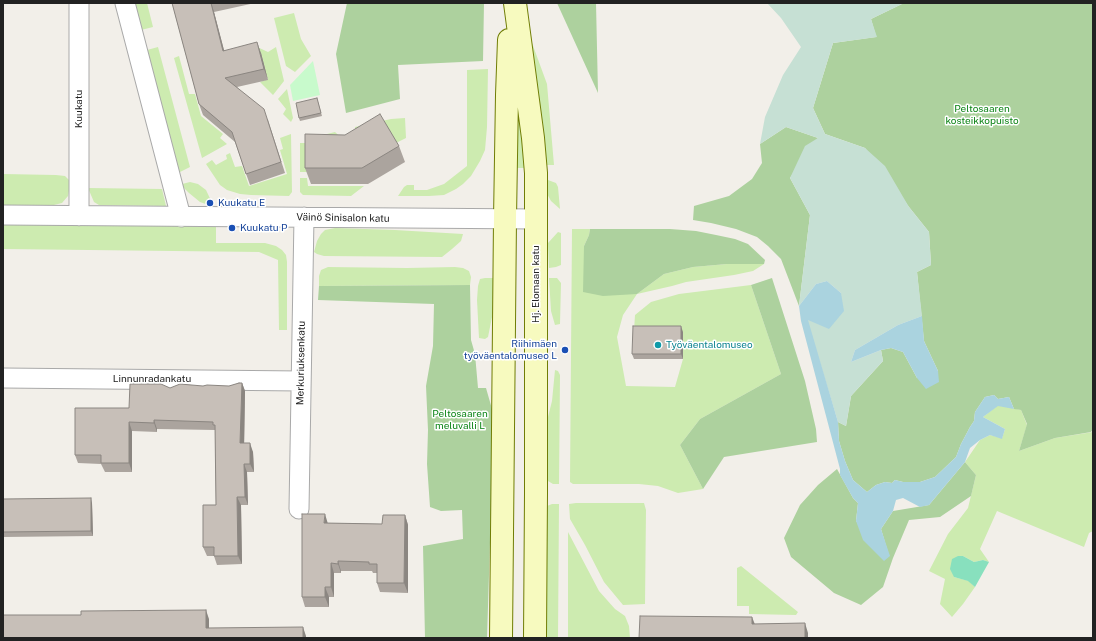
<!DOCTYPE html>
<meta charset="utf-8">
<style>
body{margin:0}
#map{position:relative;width:1096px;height:641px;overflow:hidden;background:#f2efe9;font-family:"Public Sans",sans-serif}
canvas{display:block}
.frame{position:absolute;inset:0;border:4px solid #222;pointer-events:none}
</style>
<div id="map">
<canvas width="1096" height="641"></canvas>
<div class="frame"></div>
</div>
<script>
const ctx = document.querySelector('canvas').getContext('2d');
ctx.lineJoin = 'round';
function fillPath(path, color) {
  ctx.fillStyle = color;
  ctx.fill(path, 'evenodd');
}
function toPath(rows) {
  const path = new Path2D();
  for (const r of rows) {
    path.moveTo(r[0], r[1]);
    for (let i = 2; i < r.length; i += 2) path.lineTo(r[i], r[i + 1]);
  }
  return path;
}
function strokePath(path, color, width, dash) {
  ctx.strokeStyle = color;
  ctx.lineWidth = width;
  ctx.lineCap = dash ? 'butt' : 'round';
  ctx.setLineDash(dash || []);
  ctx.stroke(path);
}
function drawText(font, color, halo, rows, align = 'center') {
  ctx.font = font + ' "Public Sans",sans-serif';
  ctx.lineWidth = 3;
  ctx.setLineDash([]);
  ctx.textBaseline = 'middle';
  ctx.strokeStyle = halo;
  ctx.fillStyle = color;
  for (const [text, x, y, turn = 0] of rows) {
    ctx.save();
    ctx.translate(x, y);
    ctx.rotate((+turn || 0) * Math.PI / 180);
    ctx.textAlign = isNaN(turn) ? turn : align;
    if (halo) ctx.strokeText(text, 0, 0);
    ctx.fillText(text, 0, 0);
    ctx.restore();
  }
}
const grass = toPath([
 [134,3,147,3,153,27,141,30],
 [294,13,301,39,311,56,295,72,286,66,274,18],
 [528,32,547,84,554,165,545,165],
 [253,45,268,52,276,47,284,81,273,95,260,82,268,79],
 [158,47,190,167,178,173,147,50],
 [179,56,189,94,195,94,201,116,223,134,220,138,227,144,202,158,174,58],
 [488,69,487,127,485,150,480,161,471,176,463,184,456,189,444,195,429,196,398,196,404,187,407,185,414,185,414,190,427,190,444,184,467,166,467,70],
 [287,89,293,118,291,122,283,114,286,109,278,99],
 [516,89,526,168,515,168],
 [405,118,406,138,396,143,355,132,355,127,391,119],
 [335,132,347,143,308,172,300,172,300,143,317,143,323,135],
 [291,134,292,192,289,196,251,195,240,194,227,190,220,185,206,164,212,160,216,165,227,159,226,155,230,153,235,167,242,166,249,186,287,174,280,150,283,149,280,138],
 [3,174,56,175,65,176,69,180,70,186,68,196,62,203,54,205,3,205],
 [300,178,307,178,308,186,364,186,351,196,303,195,300,192],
 [548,180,556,183,558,187,560,209,551,201,545,190,545,181],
 [190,182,198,184,206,190,214,207,200,202,189,193,183,187,182,184],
 [88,188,162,189,166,206,99,205,94,202],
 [3,224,216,226,216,243,265,243,276,246,282,250,286,255,287,262,287,330,279,330,278,260,259,252,3,249],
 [335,228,395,230,463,234,461,241,452,249,442,257,324,256,317,254,314,252,317,241,321,234,325,230],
 [572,229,590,229,589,235,584,246,637,294,664,274,693,267,727,264,764,264,753,271,734,275,686,282,672,286,637,294,623,315,617,337,626,386,675,387,683,359,683,332,634,331,635,315,651,302,679,294,751,285,781,374,700,419,680,445,703,489,678,493,658,486,639,484,573,484,570,482],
 [558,232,561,233,561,265,556,267,549,268,548,243],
 [328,267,407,268,455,267,463,268,469,271,471,277,470,285,319,286,319,276,321,270],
 [485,278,496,278,496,297,488,337,485,339,479,338,477,300,478,286,480,279],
 [549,278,557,278,561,283,560,324,555,325,551,311],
 [555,370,558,371,560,375,559,484,553,484,548,481,545,473,545,429,552,401],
 [998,405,1021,410,1027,425,1019,451,1055,438,1093,432,1093,531,1089,533,1084,547,997,511,980,549,989,562,983,560,974,562,963,556,958,556,954,577,969,581,975,587,963,604,952,617,940,604,945,579,929,571,948,534,968,508,976,475,965,462,980,440,990,435,1002,438,1005,429,983,417],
 [576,503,644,503,646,510,645,604,623,605,604,582,585,545,570,519,569,504],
 [552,504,559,504,558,638,544,638,545,509,547,506],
 [568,532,599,591,615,609,625,616,629,626,630,638,568,638],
 [741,566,798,612,796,615,749,614,749,606,737,606,737,568]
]);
const forest = toPath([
 [347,3,484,3,483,61,398,65,400,99,346,113,336,54],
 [557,3,596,3,598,93],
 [904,3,1093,3,1093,429,1091,432,1055,438,1019,451,1027,424,1021,410,1014,409,1009,397,998,399,994,395,985,397,975,412,974,421,970,427,961,444,956,457,935,477,920,482,903,482,895,480,892,483,885,482,876,485,867,492,853,480,845,461,839,441,838,422,846,426,851,396,883,361,881,350,891,348,903,352,917,378,938,371,924,341,917,272,931,265,929,232,909,207,865,148,825,134,813,108,833,43,876,37,871,19],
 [786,127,818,138,790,178,810,215,799,306,781,259,768,246,757,237,736,229,711,223,693,220,694,206,729,196,752,179,762,163,760,144],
 [590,229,670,229,696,231,716,235,735,239,748,244,765,260,764,264,727,264,693,267,664,274,637,294,603,296,583,292,584,246,589,235],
 [772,278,805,381,816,429,817,442,724,457,703,489,680,445,700,419,781,374,751,285],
 [470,285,471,340,475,354,478,388,486,388,494,416,487,638,425,638,423,546,463,539,462,510,441,511,430,507,427,464,428,430,426,386,433,346,434,304,318,300,319,286],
 [965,462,976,475,971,496,940,517,909,520,893,558,883,587,861,605,834,593,791,557,784,538,800,505,818,485,837,469,853,498,858,503,856,521,889,556,881,529,893,511,929,505]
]);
const wetland = toPath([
 [767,3,904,3,871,19,877,37,833,43,813,108,825,134,865,148,885,166,909,207,929,232,931,265,917,272,922,316,898,325,855,350,851,362,881,350,883,361,851,396,846,426,838,422,807,320,841,293,827,281,816,284,799,306,810,215,790,178,805,146,818,138,786,127,760,144,765,117,783,75,801,47,781,18]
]);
const park = toPath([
 [313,61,320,95,293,101,290,85]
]);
const pitch = toPath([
 [958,556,963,556,974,562,983,560,989,562,975,587,968,581,954,577,950,569,952,559]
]);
const water = toPath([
 [827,281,841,293,844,311,829,329,808,320,838,422,839,441,845,461,853,480,867,492,876,485,885,482,892,483,895,480,903,482,920,482,935,477,956,457,961,444,970,427,974,421,975,412,985,397,994,395,998,399,1009,397,1014,409,998,406,983,417,1005,429,1002,439,990,435,980,440,970,448,965,462,929,505,920,507,903,498,896,500,893,511,881,529,890,556,884,561,863,540,856,521,858,503,853,498,840,475,840,469,801,321,799,306,816,284],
 [922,316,924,341,938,371,939,382,926,389,917,378,903,352,891,348,881,350,851,362,855,350,898,325]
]);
const street = toPath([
 [125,3,181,217],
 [3,215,536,219],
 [79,216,79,3],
 [3,378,301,381],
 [299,509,304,217]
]);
const secondary = toPath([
 [515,3,533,138,536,173,536,493,535,638],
 [501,638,505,219,507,95,509,40]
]);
const wall = toPath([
 [172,3,255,3,214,12,224,50,261,53,268,80,237,87,268,120,285,173,250,185,235,142,203,115,199,104],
 [317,98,322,116,300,121,299,118],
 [399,146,405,162,368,184,311,184,305,168],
 [683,332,683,359,634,359,632,354],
 [242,383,245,391,244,443,253,452,254,472,247,472,248,505,241,505,242,564,217,565,214,556,207,556,203,547,216,505,215,430,157,429,157,432,132,431,132,472,105,472,101,464,78,463,75,455,129,408,170,388,203,386,229,386],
 [3,499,92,503,93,536,3,537],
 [405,515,408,525,408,593,380,592,377,583,377,573,373,573,372,571,341,571,341,573,334,573,334,597,329,597,329,607,305,607,302,597,328,523,382,524]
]);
const shadedWall = toPath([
 [211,3,214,12,227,62,223,51],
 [257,42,261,53,268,80,264,69],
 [681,326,683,332,683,359,681,354],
 [242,383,245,391,244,452,240,443],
 [154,420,157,429,157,432,154,423],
 [129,422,132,431,132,472,129,463],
 [250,443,253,452,254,472,250,464],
 [244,464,247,472,248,505,245,497],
 [237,497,241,505,242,564,238,556],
 [91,498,92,503,93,536,91,531],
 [325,514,328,524,324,523],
 [405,515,408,525,408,593,404,583],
 [338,561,341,571,341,573,338,564],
 [331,563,334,573,334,597,331,587],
 [325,587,329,597,329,607,325,597],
 [206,610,209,619,209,637,206,628],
 [752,617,756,627,752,624],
 [805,623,808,633,808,638,805,638],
 [303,627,306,636,306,638,303,638]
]);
const building = toPath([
 [172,3,211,3,223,51,257,42,264,69,225,78,264,109,281,162,246,174,232,132,199,104,172,3],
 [317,98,321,113,299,118,296,103,317,98],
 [380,114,399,146,362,168,305,168,305,134,345,135,380,114],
 [633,326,681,326,681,354,632,354,633,326],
 [239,383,242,383,240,443,250,443,250,464,244,464,245,497,237,497,238,556,214,556,214,547,203,547,203,505,216,505,215,425,213,425,213,422,154,420,154,423,129,422,129,463,101,463,101,455,75,455,75,408,129,408,130,384,161,384,170,388,180,384,203,386,207,385,229,386,239,383],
 [91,498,91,531,3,532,3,499,91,498],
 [302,514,325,514,324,523,382,524,383,515,405,515,404,583,377,583,377,564,369,564,369,562,338,561,338,564,331,563,331,587,325,587,325,597,302,597,302,514],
 [206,610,206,628,303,627,303,638,3,638,3,615,81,615,81,611,206,610],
 [640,616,752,617,752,624,805,623,805,638,639,638,640,616]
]);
const markers = [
 [210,203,4,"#1a4fb4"],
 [232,228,4,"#1a4fb4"],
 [658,345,4,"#0f9aa8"],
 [565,350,4,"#1a4fb4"]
];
const streetNames = [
 ["Kuukatu",79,109,-90],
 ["Väinö Sinisalon katu",343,218,1],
 ["Hj. Elomaan katu",536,284,-90],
 ["Merkuriuksenkatu",301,363,-89],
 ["Linnunradankatu",152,379]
];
const parkNames = [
 ["Peltosaaren",982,109],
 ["kosteikkopuisto",982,121],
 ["Peltosaaren",460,414],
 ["meluvalli L",460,426]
];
const transitNames = [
 ["Kuukatu E",218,203],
 ["Kuukatu P",240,228],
 ["Riihimäen",557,344,"right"],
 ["työväentalomuseo L",557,356,"right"]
];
const cultureNames = [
 ["Työväentalomuseo",666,345]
];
fillPath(grass, '#cdebb0');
fillPath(forest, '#add19e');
fillPath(wetland, '#c6e0d4');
fillPath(park, '#c8facc');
fillPath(pitch, '#88e0be');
fillPath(water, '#aad3df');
strokePath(street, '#a9a9a9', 21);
strokePath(secondary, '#707d05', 24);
strokePath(street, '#fff', 19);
strokePath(secondary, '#f7fabf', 22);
fillPath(wall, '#aba49e');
fillPath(shadedWall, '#8b8681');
fillPath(building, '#c7bfb8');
strokePath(building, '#8b8681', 1);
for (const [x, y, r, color] of markers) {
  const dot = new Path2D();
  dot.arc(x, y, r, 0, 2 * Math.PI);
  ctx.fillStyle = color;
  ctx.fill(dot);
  strokePath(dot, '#fff', 1.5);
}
drawText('10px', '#222', '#fff', streetNames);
drawText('10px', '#0c8416', '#fff', parkNames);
drawText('10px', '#164399', '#fff', transitNames, 'left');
drawText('10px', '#0d838f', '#fff', cultureNames, 'left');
</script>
